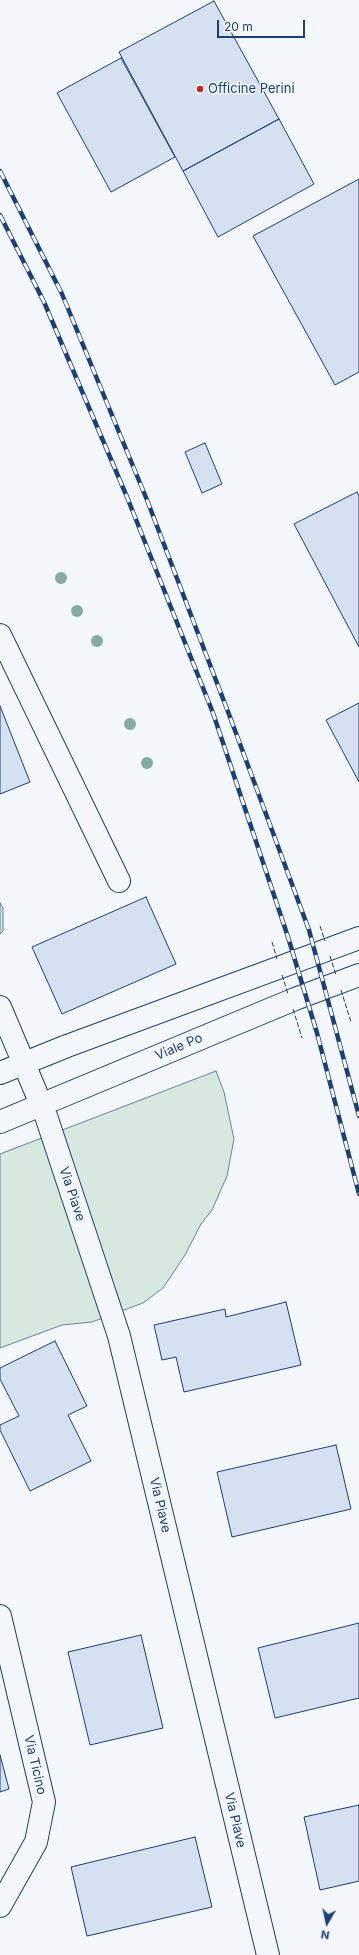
<!DOCTYPE html>
<style>
body{margin:0}
#map{position:relative;width:359px;height:1955px;overflow:hidden;background:#f4f7fb;font-family:Inter,sans-serif}
canvas{display:block}
.north{position:absolute;left:307px;top:1903px;width:40px;height:40px;-webkit-text-stroke:3px #f4f7fb;paint-order:stroke;rotate:189deg;font-size:11px;font-weight:700;line-height:16px;text-align:center;color:#1d3f73}
.north::after{content:'';display:block;margin:auto;width:14px;height:18px;background:#1d3f73;clip-path:polygon(50% 0,100% 100%,50% 72%,0 100%)}
.scale{position:absolute;left:217px;top:20px;width:88px;height:18px;box-sizing:border-box;border:2px solid #1d3f73;border-top:0;padding-left:5px;font-size:12px;line-height:14px;white-space:nowrap;color:#1d3f73;-webkit-text-stroke:3px #f4f7fb;paint-order:stroke}
</style>
<div id="map">
<canvas width="359" height="1955"></canvas>
<div class="north">N</div>
<div class="scale">20 m</div>
</div>
<script>
const ctx = document.querySelector('canvas').getContext('2d');
ctx.lineJoin = 'round';
function fillPath(path, color) {
  ctx.fillStyle = color;
  ctx.fill(path, 'evenodd');
}
function toPath(rows) {
  const path = new Path2D();
  for (const r of rows) {
    path.moveTo(r[0], r[1]);
    for (let i = 2; i < r.length; i += 2) path.lineTo(r[i], r[i + 1]);
  }
  return path;
}
function strokePath(path, color, width, dash) {
  ctx.strokeStyle = color;
  ctx.lineWidth = width;
  ctx.lineCap = dash ? 'butt' : 'round';
  ctx.setLineDash(dash || []);
  ctx.stroke(path);
}
function drawText(font, color, halo, rows, align = 'center') {
  ctx.font = font + ' Inter,sans-serif';
  ctx.lineWidth = 3;
  ctx.setLineDash([]);
  ctx.textBaseline = 'middle';
  ctx.strokeStyle = halo;
  ctx.fillStyle = color;
  for (const [text, x, y, turn = 0] of rows) {
    ctx.save();
    ctx.translate(x, y);
    ctx.rotate((+turn || 0) * Math.PI / 180);
    ctx.textAlign = isNaN(turn) ? turn : align;
    if (halo) ctx.strokeText(text, 0, 0);
    ctx.fillText(text, 0, 0);
    ctx.restore();
  }
}
const green = toPath([
 [0,903,3,908,3,931,0,934,0,903],
 [216,1071,224,1092,234,1139,227,1176,212,1210,201,1224,185,1255,163,1288,143,1303,92,1322,62,1325,0,1348,0,1154,216,1071]
]);
const building = toPath([
 [214,1,279,119,183,171,119,52,214,1],
 [121,58,175,157,111,192,57,93,121,58],
 [279,119,314,184,218,237,183,171,279,119],
 [359,179,359,372,335,385,253,236,359,179],
 [205,443,222,484,202,493,185,452,205,443],
 [357,492,359,496,359,647,294,524,357,492],
 [359,703,359,782,326,720,359,703],
 [0,706,30,782,0,794,0,706],
 [146,897,176,964,62,1014,32,947,146,897],
 [286,1302,301,1365,184,1392,176,1357,162,1360,154,1325,225,1309,226,1317,286,1302],
 [55,1341,87,1406,68,1415,91,1461,30,1491,0,1430,0,1425,19,1416,0,1379,0,1368,55,1341],
 [336,1445,351,1509,232,1537,217,1472,336,1445],
 [359,1623,359,1698,275,1718,258,1648,359,1623],
 [141,1635,163,1728,90,1745,68,1652,141,1635],
 [0,1755,9,1789,0,1792,0,1755],
 [359,1805,359,1881,320,1890,304,1817,359,1805],
 [195,1837,212,1907,87,1936,71,1867,195,1837]
]);
const minor = toPath([
 [0,635,119,881],
 [0,1007,46,1116,119,1336,268,1955],
 [0,1073,67,1046,359,938],
 [0,1122,295,999,359,975],
 [0,1616,44,1802,36,1842,0,1906]
]);
const rail = toPath([
 [0,171,62,294,147,500,230,717,309,930,359,1116],
 [0,215,44,302,127,497,213,713,288,937,317,1033,359,1194]
]);
const fence = toPath([
 [320,926,325,941],
 [272,942,277,959],
 [330,956,336,975],
 [282,975,288,994],
 [341,990,351,1022],
 [293,1009,302,1038]
]);
const trees = [
 [61,578],
 [77,611],
 [97,641],
 [130,724],
 [147,763]
];
const markers = [
 [200,89,4,"#c62828"]
];
const poiNames = [
 ["Officine Perini",208,89]
];
const streetNames = [
 ["Viale Po",179,1047,-23],
 ["Via Piave",72,1194,72],
 ["Via Piave",160,1505,77],
 ["Via Ticino",35,1765,77],
 ["Via Piave",235,1820,77]
];
fillPath(green, '#d7e8df');
strokePath(green, '#687fa3', 1);
fillPath(building, '#d5e0f0');
strokePath(building, '#1d3f73', 1);
strokePath(minor, '#1d3f73', 24);
strokePath(minor, '#f4f7fb', 22);
strokePath(rail, '#1d3f73', 4.5);
strokePath(rail, '#f4f7fb', 3, [9]);
strokePath(fence, '#1d3f73', 1, [5, 2]);
ctx.fillStyle = '#86aba6';
for (const [x, y] of trees) {
  ctx.beginPath();
  ctx.arc(x, y, 6, 0, 2 * Math.PI);
  ctx.fill();
}
for (const [x, y, r, color] of markers) {
  const dot = new Path2D();
  dot.arc(x, y, r, 0, 2 * Math.PI);
  ctx.fillStyle = color;
  ctx.fill(dot);
  strokePath(dot, '#f4f7fb', 1.5);
}
drawText('13px', '#1d3f73', '#f4f7fb', poiNames, 'left');
drawText('13px', '#1d3f73', '#f4f7fb', streetNames);
</script>
